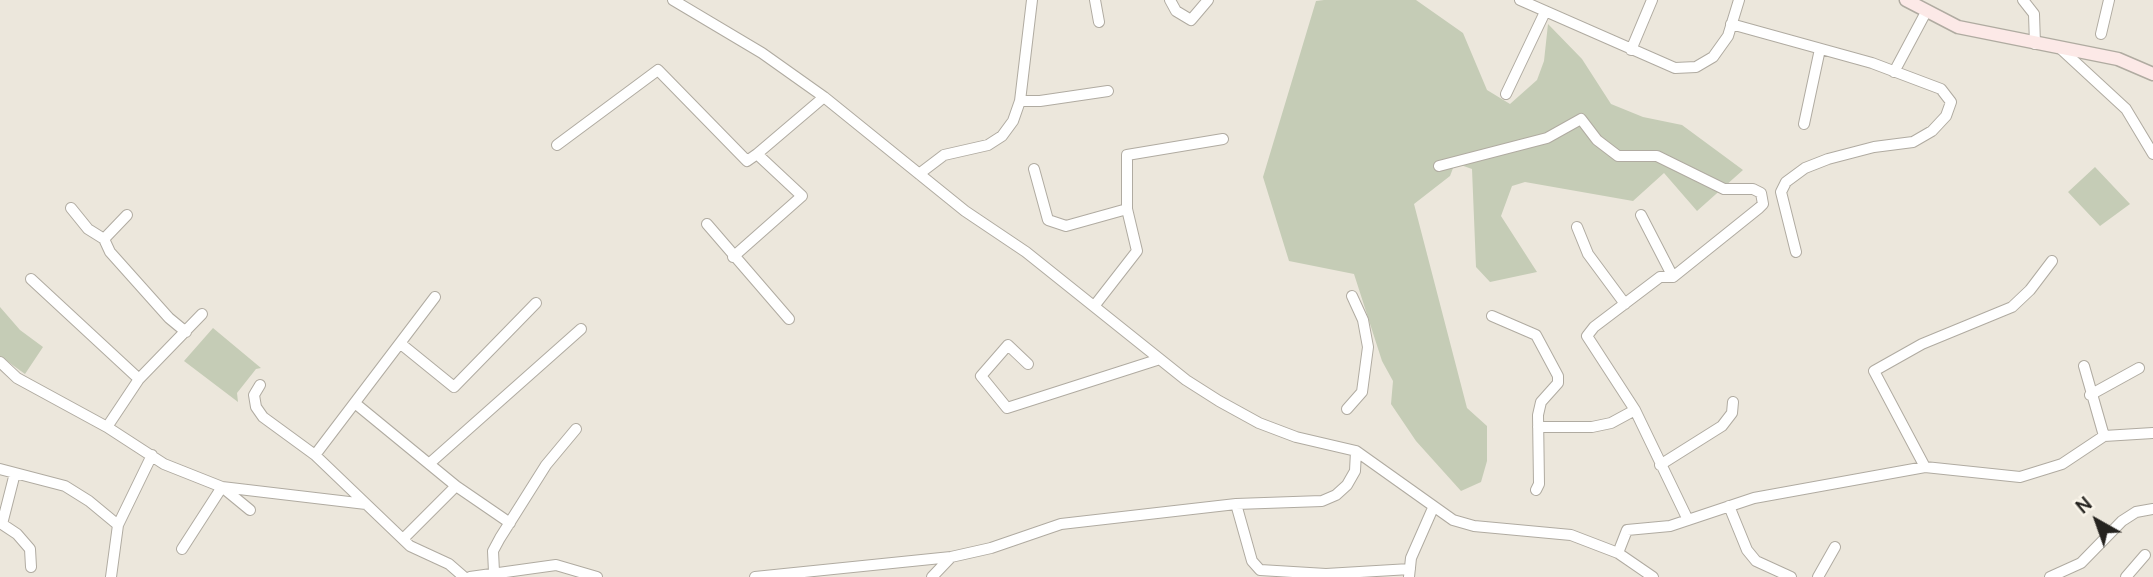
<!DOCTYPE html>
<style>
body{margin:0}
#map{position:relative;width:2153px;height:577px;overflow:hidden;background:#ece7dc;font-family:Manrope,sans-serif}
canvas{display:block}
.north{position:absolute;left:2062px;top:486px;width:70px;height:70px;-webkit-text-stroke:5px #f9f4e9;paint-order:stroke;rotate:320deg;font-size:19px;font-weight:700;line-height:28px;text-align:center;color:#25231f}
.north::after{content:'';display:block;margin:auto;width:24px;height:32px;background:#25231f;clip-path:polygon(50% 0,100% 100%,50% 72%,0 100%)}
</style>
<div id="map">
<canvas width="2153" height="577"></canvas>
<div class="north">N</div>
</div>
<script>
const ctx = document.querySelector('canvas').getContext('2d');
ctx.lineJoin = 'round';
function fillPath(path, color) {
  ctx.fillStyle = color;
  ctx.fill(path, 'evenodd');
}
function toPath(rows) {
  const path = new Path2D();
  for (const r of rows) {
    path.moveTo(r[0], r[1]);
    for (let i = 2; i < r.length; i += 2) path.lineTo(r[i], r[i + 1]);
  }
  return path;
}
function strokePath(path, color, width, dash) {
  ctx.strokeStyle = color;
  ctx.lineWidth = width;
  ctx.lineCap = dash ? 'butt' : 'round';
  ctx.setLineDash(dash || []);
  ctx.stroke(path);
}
const green = toPath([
 [1324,0,1416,0,1463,33,1487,90,1510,104,1537,80,1544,61,1548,24,1582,59,1611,104,1643,117,1682,125,1743,170,1697,211,1664,173,1633,201,1525,182,1512,186,1501,216,1537,272,1490,282,1476,267,1472,169,1455,163,1450,176,1414,204,1467,408,1487,426,1487,461,1481,482,1461,491,1416,441,1391,404,1393,381,1382,361,1354,274,1289,261,1263,177,1316,1],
 [2095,167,2130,204,2100,226,2068,192],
 [0,307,20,330,43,347,25,374,0,356],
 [213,328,261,368,256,369,237,393,238,402,184,361]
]);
const minor = toPath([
 [673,0,762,53,824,97,965,211,1026,252,1186,380,1219,401,1259,423,1296,437,1356,451,1453,520,1474,526,1571,535,1618,553,1653,577],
 [1032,0,1020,101,1040,101,1108,91],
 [1095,0,1099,22],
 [1170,0,1176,11,1191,20,1208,0],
 [1520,0,1675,68,1696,67,1713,57,1728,36,1739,0],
 [2023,0,2034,14,2035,44],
 [1731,24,1872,63,1941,89,1951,102,1946,116,1932,131,1913,142,1874,147,1828,159,1805,168,1786,182,1781,192,1796,252],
 [2101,34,2109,0],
 [2061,49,2126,109,2153,154],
 [1631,50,1652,0],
 [1894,72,1926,12],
 [1506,94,1545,12],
 [1804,124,1820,49],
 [557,145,658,70,747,161,757,154,802,196,733,257],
 [757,154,824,97],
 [1439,166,1547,138,1581,119,1597,140,1618,156,1657,156,1724,189,1753,189,1761,193,1763,204,1759,208,1673,277,1660,277,1594,327,1587,336,1635,410,1688,520],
 [1034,169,1048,220,1066,226,1127,209],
 [919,174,944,155,988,145,1002,136,1013,121,1020,101],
 [71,208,88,229,104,239],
 [127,215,104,239,110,252,169,318,186,332],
 [1641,215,1673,277],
 [707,224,789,319],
 [1577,227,1588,254,1625,304],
 [31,279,139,379],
 [1095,305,1137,251,1127,209,1127,155,1223,139],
 [1492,316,1536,335,1558,376,1558,383,1541,402,1538,415,1539,484,1536,490],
 [401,344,454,387,536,303],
 [0,362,17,378,107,427,164,464,222,487,250,510],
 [1028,364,1008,345,981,376,1007,408,1160,359],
 [2084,366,2104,436],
 [260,385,254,395,256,407,263,417,315,455,410,546,449,564,464,577],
 [2090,395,2139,368],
 [356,404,456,486,510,523],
 [1347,409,1362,392,1368,347,1363,320,1352,296],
 [107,427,139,379,202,314],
 [1538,427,1592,427,1611,423,1635,410],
 [315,455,435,297],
 [430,463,581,329],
 [1660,465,1722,426,1732,413,1733,402],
 [1925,467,1874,371,1922,344,2012,307,2030,290,2052,261],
 [0,469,65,486,89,501,118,525],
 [15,473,2,524,17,534,30,549,31,567],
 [1236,504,1252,561,1260,570,1326,574,1410,569],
 [1729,506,1747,550,1756,561,1791,577],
 [403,539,456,486],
 [182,549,222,487,366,504],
 [1618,553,1627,530,1670,526,1754,498,1925,467,2020,477,2062,464,2104,436,2153,433],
 [494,572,493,551,500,538,546,465,576,429],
 [111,577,118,525,152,455],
 [470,577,556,565,597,577],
 [755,577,951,557,991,548,1061,524,1236,504,1322,501,1336,495,1347,485,1355,471,1356,451],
 [932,577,951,557],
 [1409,577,1411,558,1433,508],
 [1818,577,1835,547],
 [2050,577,2081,563,2122,521,2136,512,2153,509],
 [2126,577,2145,555]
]);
const secondary = toPath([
 [1906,0,1958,27,2118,59,2153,74]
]);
fillPath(green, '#c5ccb6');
strokePath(minor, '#b0aba1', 12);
strokePath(secondary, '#b0aba1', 15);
strokePath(minor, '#fff', 10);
strokePath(secondary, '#fce9e7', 12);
</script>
